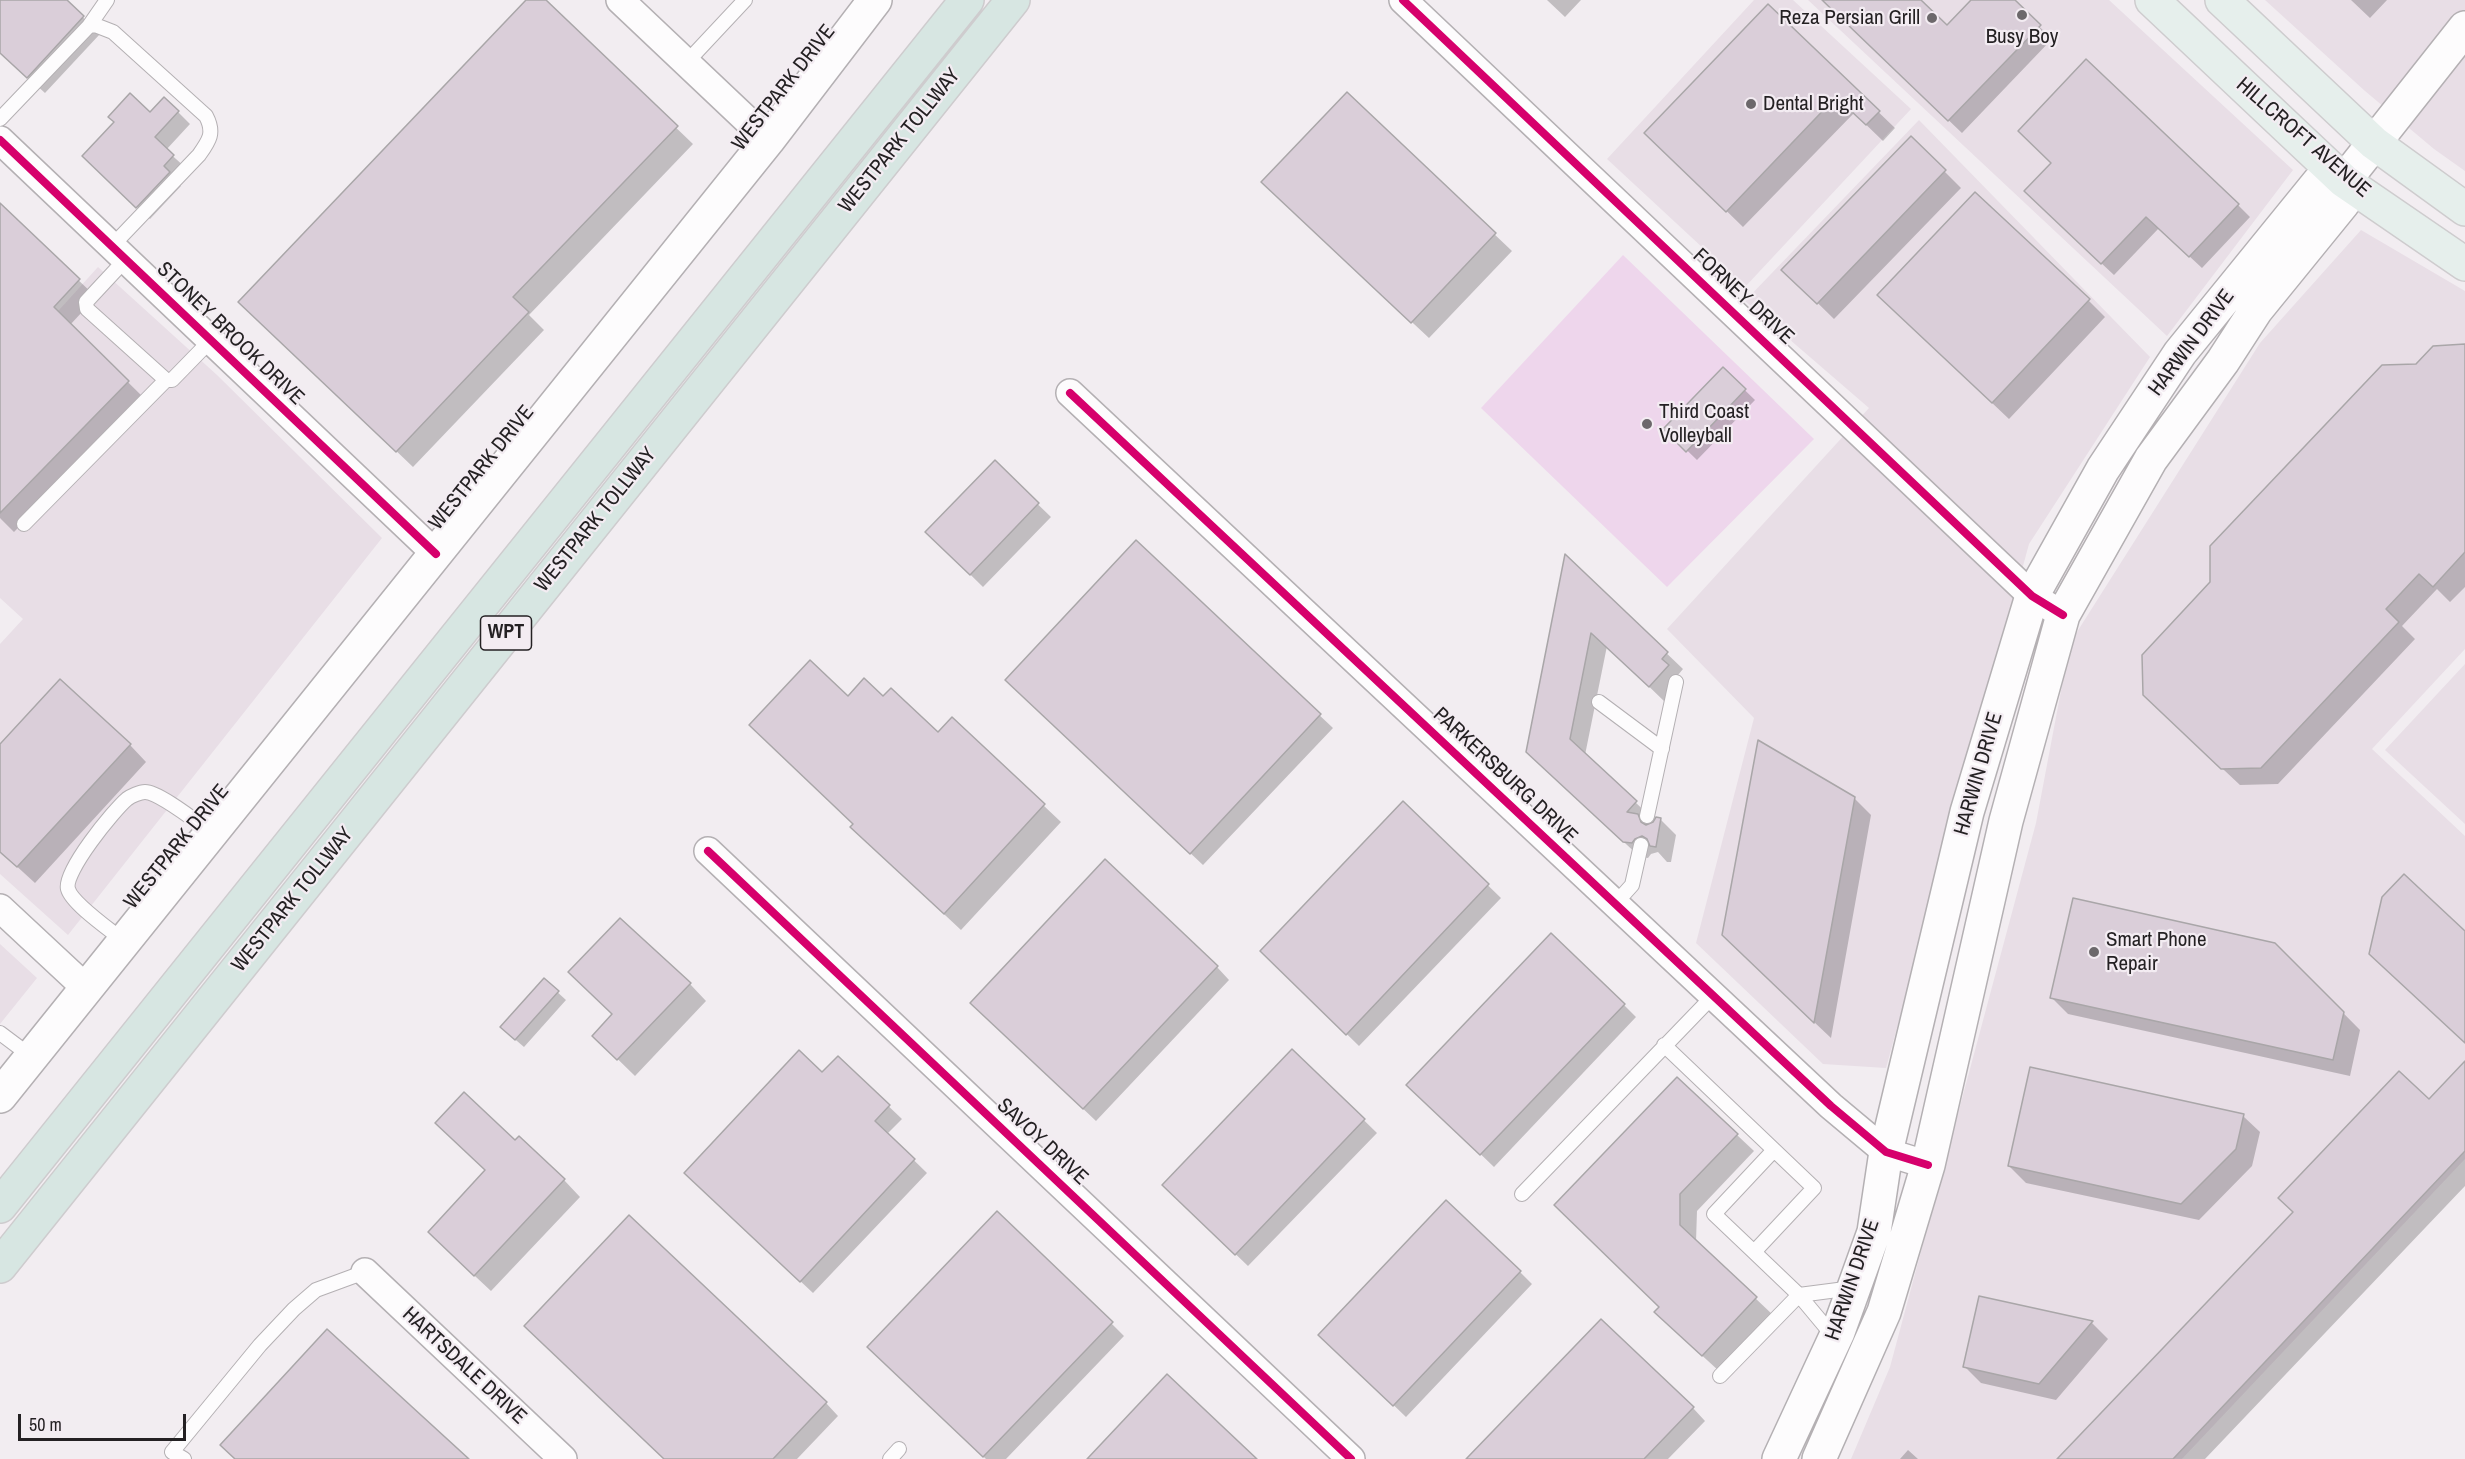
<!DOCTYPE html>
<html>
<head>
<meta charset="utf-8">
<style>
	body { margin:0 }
	#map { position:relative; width:2465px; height:1459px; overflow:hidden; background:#f2edf1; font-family:"Archivo Narrow",sans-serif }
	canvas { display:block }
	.scale { position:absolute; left:18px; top:1414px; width:168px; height:27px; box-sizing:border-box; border:3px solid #242123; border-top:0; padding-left:8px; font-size:18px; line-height:21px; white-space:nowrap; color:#242123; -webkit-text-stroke:4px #f3ecf2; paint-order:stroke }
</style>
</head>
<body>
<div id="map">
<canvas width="2465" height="1459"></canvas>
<div class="scale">50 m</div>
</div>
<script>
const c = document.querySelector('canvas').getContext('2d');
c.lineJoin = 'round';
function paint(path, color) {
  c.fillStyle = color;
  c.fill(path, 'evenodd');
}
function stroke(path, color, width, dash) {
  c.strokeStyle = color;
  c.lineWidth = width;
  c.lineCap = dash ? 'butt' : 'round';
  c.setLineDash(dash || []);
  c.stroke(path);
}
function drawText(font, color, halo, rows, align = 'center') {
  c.font = font + ' "Archivo Narrow",sans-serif';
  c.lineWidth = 4.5;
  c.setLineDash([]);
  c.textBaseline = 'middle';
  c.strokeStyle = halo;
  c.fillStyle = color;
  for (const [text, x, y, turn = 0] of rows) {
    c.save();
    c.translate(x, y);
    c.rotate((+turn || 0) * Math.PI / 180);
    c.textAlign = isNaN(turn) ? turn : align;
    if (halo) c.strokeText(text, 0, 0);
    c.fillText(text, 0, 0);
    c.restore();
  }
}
const built = new Path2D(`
	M1754,0H1793L1911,109L1745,287L1607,159Z
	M1808,0H2109L2293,170L2167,336Z
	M2265,0H2465V171L2434,149L2365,91Z
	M1919,120L2150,357L2029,544L1886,1068L1823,1064L1696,943L1754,718L1667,629L1869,408L1745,301Z
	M2361,230L2465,291V649L2372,749L2465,836V1159L2182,1459H1851L1890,1367L2036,823L2070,643L2260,343Z
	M98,267L217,375L382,538L68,935L0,874V644L23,619L0,598V375Z
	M2465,664V824L2385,750Z
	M0,944L37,978L0,1024Z`);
const green = new Path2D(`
	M1623,255L1814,439L1667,587L1481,408Z`);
const shadow = new Path2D(`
	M0,0H65L100,34L45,93L0,52Z
	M528,0H543L693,144L529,315L544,330L413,467L257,318Z
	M1547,0H1581L1565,17Z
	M1823,0H1919L1947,27L1973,0H2012L2052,39L1962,133Z
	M2351,0H2387L2370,18Z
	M1768,6L1895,128L1883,141L1854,113L1743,227L1663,149Z
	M1347,94L1512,251L1429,338L1280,199Z
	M178,112L190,124L166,150L186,168L175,180L181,186L150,219L96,169L150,114Z
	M1911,138L1961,188L1834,319L1784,270Z
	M2038,204L2238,205L2250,217L2202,268L2159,228L2114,275Z
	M0,205L96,297L70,325L145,399L14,532L0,518Z
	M2088,300L2105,317L2009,419L1896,312Z
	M2465,346V587L2450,602L2437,589L2402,626L2415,639L2278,784L2240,785L2162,712L2417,365Z
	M1723,369L1755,400L1697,460L1665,429Z
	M995,463L1051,517L983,587L927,532Z
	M1136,542L1333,728L1203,865L1019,692Z
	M1566,557L1683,669L1678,675L1684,682L1665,702L1607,646L1585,755L1652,818L1644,827L1660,819L1676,835L1671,862H1667L1658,852L1651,854L1648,858L1640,857L1544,768Z
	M848,698H883L938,734L952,719L1061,822L961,930L869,844L855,824Z
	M130,745L146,762L35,883L0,851V746Z
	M1854,798L1871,815L1831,1038L1740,952Z
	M1403,803L1501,898L1359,1046L1262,951Z
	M2275,944L2360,1030L2350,1076L2068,1014L2052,998Z
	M1217,967L1229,980L1096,1121L984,1015Z
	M544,980L566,1000L524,1047L510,1035Z
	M690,984L706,1001L635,1076L594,1036L614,1015Z
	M1624,1005L1636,1017L1494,1167L1421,1097Z
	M1293,1051L1377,1133L1248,1266L1176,1197Z
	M838,1058L902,1119L887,1134L927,1173L813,1293L698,1185Z
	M2465,1064V1186L2205,1459H2059L2429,1101Z
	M2243,1116L2260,1132L2252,1166L2199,1220L2026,1183L2009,1166Z
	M1737,1135L1754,1151L1697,1211L1696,1242L1773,1315L1719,1371L1673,1329L1661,1307L1573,1222Z
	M515,1142L564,1180L580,1197L491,1291L446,1249Z
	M1520,1272L1532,1284L1406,1417L1333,1347Z
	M1980,1298L2092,1323L2108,1339L2056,1400L1981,1383L1964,1366Z
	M1111,1323L1124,1336L1006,1459H986L882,1359Z
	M826,1403L838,1416L797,1459H666Z
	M1693,1408L1705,1421L1668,1459H1468Z
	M1908,1450L1918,1459H1900Z`);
const building = new Path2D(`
	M0,0H67L84,16L27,78L0,53Z
	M526,0H546L678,126L513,297L529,312L396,452L238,302Z
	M1822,0H1921L1947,25L1971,0H2015L2041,25L1948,121Z
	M1768,4L1880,111L1866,125L1836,97L1726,212L1644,133Z
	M2086,59L2239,204L2189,257L2146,217L2101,264L2024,191L2051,163L2018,131Z
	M1347,92L1496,233L1411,323L1261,182Z
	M130,93L150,112L164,97L179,111L155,137L174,155L164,166L170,172L136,208L82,156L114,122L108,117Z
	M1911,136L1946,170L1817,304L1781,270Z
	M1975,192L2090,299L1992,403L1877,295Z
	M0,203L80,279L54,307L129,381L0,513Z
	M2465,344V552L2433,587L2419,574L2386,609L2399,622L2261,768L2221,769L2143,695L2142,655L2210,582V546L2382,365L2416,364L2433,346Z
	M1723,367L1746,389L1686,452L1663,429Z
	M995,460L1039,503L970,575L925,532Z
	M1136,540L1321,714L1190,854L1005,680Z
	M1565,554L1668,652L1662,659L1669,665L1649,687L1591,633L1570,739L1637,801L1627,812L1638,814L1641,822L1646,825L1653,822L1656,817L1661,818L1656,847L1650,846L1647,839L1642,836L1635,839L1632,843L1623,842L1526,752Z
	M810,660L848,696L864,678L883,696L891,688L938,732L952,717L1045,804L944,914L850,827L853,824L749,725Z
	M60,679L131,744L17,867L0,852V744Z
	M1758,740L1855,797L1814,1023L1722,935Z
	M1403,801L1489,884L1346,1035L1260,951Z
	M1105,859L1218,966L1083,1109L970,1003Z
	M2404,874L2465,931V1043L2369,954L2382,897Z
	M2073,898L2275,943L2344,1012L2333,1060L2050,998Z
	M620,918L691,983L617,1060L592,1036L612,1014L568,972Z
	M1551,933L1625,1004L1480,1155L1406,1085Z
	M544,978L559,991L515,1040L500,1027Z
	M1292,1049L1365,1119L1235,1255L1162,1185Z
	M799,1050L822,1072L838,1056L890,1105L875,1121L915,1159L800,1282L684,1173Z
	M2465,1061V1151L2173,1459H2057L2293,1212L2278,1198L2399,1071L2429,1099Z
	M2030,1067L2244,1114L2236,1149L2181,1204L2008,1166Z
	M1677,1077L1738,1134L1680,1194V1225L1757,1297L1702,1356L1654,1312L1659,1307L1554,1205Z
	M464,1092L515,1140L519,1136L565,1179L474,1276L428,1232L485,1170L435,1123Z
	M1446,1200L1521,1271L1393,1406L1318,1335Z
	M997,1211L1113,1322L983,1457L867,1347Z
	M629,1215L827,1402L773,1459H664L524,1326Z
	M1979,1296L2093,1321L2039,1384L1963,1367Z
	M1601,1319L1694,1407L1644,1459H1466Z
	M327,1329L469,1459H235L220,1445Z
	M1167,1374L1257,1459H1087Z`);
const service = new Path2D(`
	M89,26L107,0
	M686,63L745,0
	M0,119L89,26L95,25L113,32L206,116C215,133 209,141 199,155L112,246
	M126,259L86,302L87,309L166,380H172L211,340
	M24,524L166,380
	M1599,702L1662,749
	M1647,816L1676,682
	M1615,904L1632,885L1641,845
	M125,942C112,931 72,904 68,889C63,872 114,810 127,799C131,796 140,792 145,792C159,792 198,823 211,832
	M0,1033L32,1057
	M1664,1045L1814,1188L1754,1252L1799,1295L1834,1337
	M1522,1194L1713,996
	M1754,1252L1714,1214L1774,1150
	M1720,1376L1799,1295L1853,1288
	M184,1459L172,1452L260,1345L294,1309L316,1290L365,1272
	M890,1459L899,1449`);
const minor = new Path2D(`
	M620,0L768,140
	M1403,0L2032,596L2063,615
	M0,140L436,554
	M1070,393L1831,1106L1886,1152L1928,1165
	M708,851L1351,1459
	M0,908L87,989
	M365,1272L563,1459`);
const secondary = new Path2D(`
	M0,1096L768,140L875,0
	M1779,1459L1838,1332L1874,1232L1886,1152L1967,812L2032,596L2103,469L2180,353L2319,182L2344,181
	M1819,1459L1884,1312L1928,1165L2006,821L2063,615L2151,459L2223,361L2256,310L2343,203L2344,181L2465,28`);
const primary = new Path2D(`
	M2152,0L2344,181L2465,264
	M2222,0L2374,143L2465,209`);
const motorway = new Path2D(`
	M0,1206L967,0
	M0,1266L1013,0`);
const cycleway = new Path2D(`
	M1403,0L2032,596L2063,615
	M0,140L436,554
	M1070,393L1831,1106L1886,1152L1928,1165
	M708,851L1351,1459`);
const markers = [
	[2022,15,6,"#6c686b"],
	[1932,18,6,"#6c686b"],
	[1751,104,6,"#6c686b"],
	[1647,424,6,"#6c686b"],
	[2094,952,6,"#6c686b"]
];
const shields = [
	[506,633,51]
];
const shieldNames = [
	["WPT",506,633]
];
const poiNames = [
	["Reza Persian Grill",1920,18,"right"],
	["Busy Boy",2022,37,"center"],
	["Dental Bright",1763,104],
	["Third Coast",1659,412],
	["Volleyball",1659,436],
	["Smart Phone",2106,940],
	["Repair",2106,964]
];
const streetNames = [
	["WESTPARK DRIVE",784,88,-52],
	["HILLCROFT AVENUE",2303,138,41],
	["WESTPARK TOLLWAY",900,141,-51],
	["FORNEY DRIVE",1743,297,43],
	["STONEY BROOK DRIVE",230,334,44],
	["HARWIN DRIVE",2192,343,-53],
	["WESTPARK DRIVE",482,468,-51],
	["WESTPARK TOLLWAY",596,520,-51],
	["HARWIN DRIVE",1979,774,-74],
	["PARKERSBURG DRIVE",1505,776,43],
	["WESTPARK DRIVE",177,847,-51],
	["WESTPARK TOLLWAY",293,900,-51],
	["SAVOY DRIVE",1042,1142,43],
	["HARWIN DRIVE",1853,1280,-71],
	["HARTSDALE DRIVE",464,1366,43]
];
paint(built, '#e8dee6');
paint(green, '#eed6ec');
paint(shadow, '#0003');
paint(building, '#daced9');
stroke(building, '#a9a6a8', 1.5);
stroke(service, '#b4b0b3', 16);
stroke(minor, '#b4b0b3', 30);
stroke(secondary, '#b4b0b3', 36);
stroke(primary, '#ceccce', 36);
stroke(motorway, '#ceccce', 36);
stroke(service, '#fdfcfd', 14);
stroke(minor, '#fdfcfd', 27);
stroke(secondary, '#fdfcfd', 33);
stroke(primary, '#e6efec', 33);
stroke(motorway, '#d7e6e2', 33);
stroke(cycleway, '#d6006c', 8);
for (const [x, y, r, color] of markers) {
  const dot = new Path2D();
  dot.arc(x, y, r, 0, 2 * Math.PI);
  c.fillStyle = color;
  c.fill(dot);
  stroke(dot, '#f3ecf2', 2);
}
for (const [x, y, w] of shields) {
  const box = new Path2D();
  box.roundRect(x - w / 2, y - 17, w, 34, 4.5);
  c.fillStyle = '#f3ecf2';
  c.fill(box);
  stroke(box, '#242123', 1.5);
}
drawText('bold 20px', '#242123', null, shieldNames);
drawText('21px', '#242123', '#f3ecf2', poiNames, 'left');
drawText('21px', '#242123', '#f3ecf2', streetNames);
</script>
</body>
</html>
